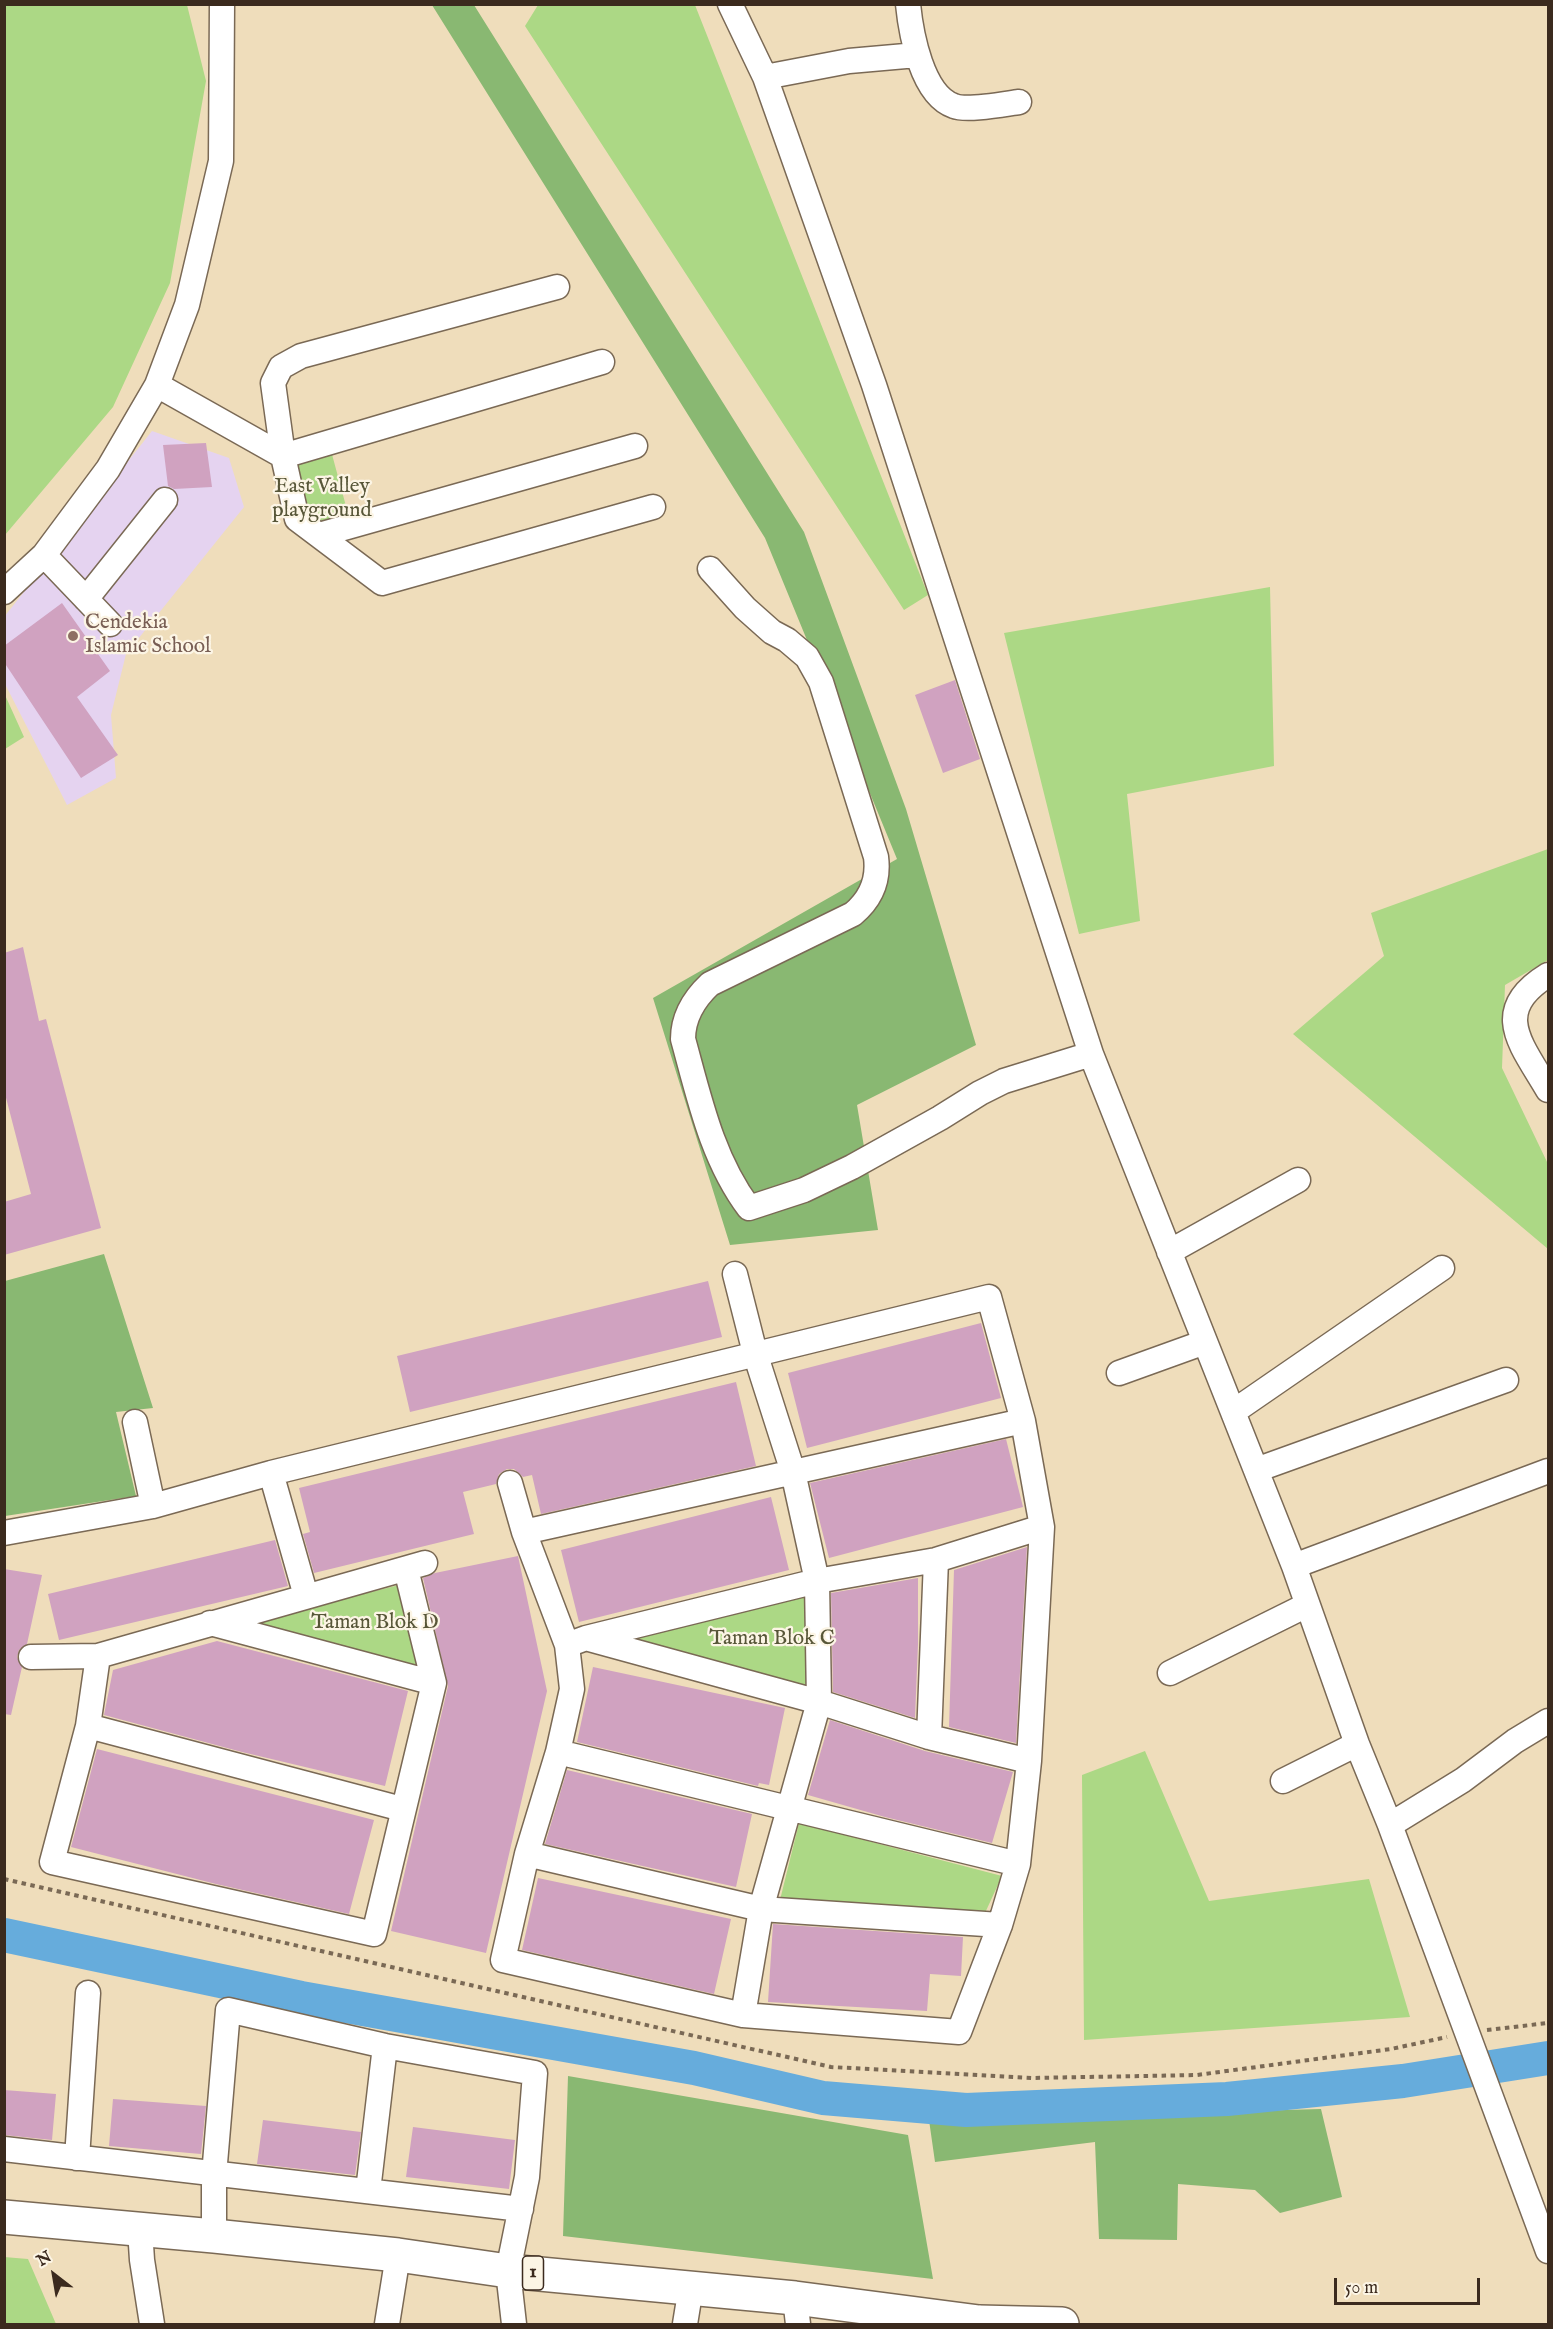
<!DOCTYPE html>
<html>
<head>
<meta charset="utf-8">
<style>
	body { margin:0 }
	#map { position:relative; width:1553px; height:2329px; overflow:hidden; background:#efddbb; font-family:"IM FELL English",serif }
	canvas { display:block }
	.frame { position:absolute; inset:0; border:6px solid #3b2a1e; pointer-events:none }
	.north { position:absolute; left:24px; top:2245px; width:60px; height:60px; -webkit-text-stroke:4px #fcf5e5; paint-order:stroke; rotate:329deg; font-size:16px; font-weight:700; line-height:24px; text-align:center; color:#3b2a1e }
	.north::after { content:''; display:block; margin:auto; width:21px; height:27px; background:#3b2a1e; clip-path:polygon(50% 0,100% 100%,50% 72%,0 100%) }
	.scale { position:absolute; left:1334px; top:2278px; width:146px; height:27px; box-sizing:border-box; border:3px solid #3b2a1e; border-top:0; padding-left:8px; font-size:18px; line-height:21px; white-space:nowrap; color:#3b2a1e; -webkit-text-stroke:4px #fcf5e5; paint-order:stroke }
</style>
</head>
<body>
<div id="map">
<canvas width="1553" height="2329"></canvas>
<div class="frame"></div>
<div class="north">N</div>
<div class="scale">50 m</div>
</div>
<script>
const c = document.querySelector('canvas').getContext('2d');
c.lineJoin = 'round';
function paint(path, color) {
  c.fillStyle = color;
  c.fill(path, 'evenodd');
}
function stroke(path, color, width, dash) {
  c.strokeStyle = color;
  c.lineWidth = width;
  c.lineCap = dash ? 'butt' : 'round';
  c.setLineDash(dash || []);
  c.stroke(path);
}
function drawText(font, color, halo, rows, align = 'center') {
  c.font = font + ' "IM FELL English",serif';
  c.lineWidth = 4.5;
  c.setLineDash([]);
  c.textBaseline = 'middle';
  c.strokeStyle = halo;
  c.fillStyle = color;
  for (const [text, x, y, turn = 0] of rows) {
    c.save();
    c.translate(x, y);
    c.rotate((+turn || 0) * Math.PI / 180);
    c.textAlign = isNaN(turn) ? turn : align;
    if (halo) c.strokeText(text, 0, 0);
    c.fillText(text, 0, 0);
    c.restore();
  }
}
const built = new Path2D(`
	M152,431L229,458L244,507L126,654L111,715L116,778L67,805L5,684L4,617Z`);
const green = new Path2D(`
	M5,4L187,5L206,81L170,283L113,407L5,535Z
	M538,5H695L928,595L904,610L525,26Z
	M330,447L350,521L321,528L303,515L289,459Z
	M1270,587L1274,766L1127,794L1140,921L1079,934L1004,633Z
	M5,695L24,737L5,749H4Z
	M1548,849V960L1505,985L1502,1068L1548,1164V1249L1293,1034L1384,956L1371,913Z
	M399,1585L421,1671L252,1622Z
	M806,1597V1686L625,1639Z
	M1145,1751L1209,1901L1369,1879L1410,2017L1084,2040L1082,1775Z
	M799,1823L1002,1876L985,1913L780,1900Z
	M4,2257L28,2259L56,2324H5Z`);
const forest = new Path2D(`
	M432,5H474L804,532L906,809L976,1045L857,1105L878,1230L730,1245L653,998L897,859L765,538Z
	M104,1254L153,1408L116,1412L136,1496L5,1516V1281Z
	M568,2076L908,2135L933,2279L563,2236Z
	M1321,2109L1342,2197L1280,2213L1255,2190L1178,2184L1177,2240L1099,2239L1095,2142L935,2162L929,2120Z`);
const river = new Path2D(`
	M4,1935L301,1998L694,2068L823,2098L966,2110L1227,2099L1403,2081L1548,2058`);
const building = new Path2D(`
	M206,443L212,487L174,489L168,486L163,445Z
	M62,603L110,671L77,697L118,755L81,778L4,662V646Z
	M955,680L980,759L943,773L915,695Z
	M23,947L39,1021L46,1019L101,1228L4,1255V1202L31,1194L4,1090V953Z
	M708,1281L722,1337L410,1412L397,1356Z
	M981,1323L1001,1398L807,1448L788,1373Z
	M736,1382L756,1466L541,1514L532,1475L523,1477L514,1469H507L499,1474L496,1484L463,1492L474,1534L314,1573L303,1534L310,1532L299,1488Z
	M1006,1439L1023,1507L829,1558L810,1483Z
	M771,1497L789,1570L579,1622L561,1550Z
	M275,1540L288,1586L59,1640L48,1594Z
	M1027,1547L1016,1743L949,1727L954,1570Z
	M518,1556L547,1691L486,1953L391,1931L448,1686L423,1578L435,1573Z
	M4,1569L42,1575L27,1644L19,1650L17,1657L22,1667L11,1715L4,1714Z
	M918,1578V1644L915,1718L833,1692L831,1593Z
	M217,1641L408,1691L385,1786L242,1752L104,1715L113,1670Z
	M593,1667L785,1708L769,1785L759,1783L758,1786L577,1742Z
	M830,1720L925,1751L1013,1772L992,1843L885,1817L808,1795Z
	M97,1749L374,1820L349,1914L216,1884L71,1847Z
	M567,1770L752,1814L736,1887L545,1844Z
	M538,1878L731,1919L714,1994L522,1950Z
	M773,1924L963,1937L961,1976L930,1974L927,2011L768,2002Z
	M4,2090L56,2094L52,2140L4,2135Z
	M113,2099L206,2106L201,2154L109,2146Z
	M263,2120L361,2132L355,2175L257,2164Z
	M413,2127L515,2140L509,2189L406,2177Z`);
const path = new Path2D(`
	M4,1879L831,2067L1032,2078L1197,2075L1391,2049L1447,2037
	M1487,2030L1548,2023`);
const minor = new Path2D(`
	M730,4L765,77L874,385L1091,1054L1294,1566L1357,1744L1390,1825L1548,2251
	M908,4C911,34 922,95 954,106C967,111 1004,104 1019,102
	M765,77L849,61L917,55
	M557,287L301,356L281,367L273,383L283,456L602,362
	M157,385L283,456L297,519L382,583L653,507
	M319,535L635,446
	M44,555L110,624
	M710,569L745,608L772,632L787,640L807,657L821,682L876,857C879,880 871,899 853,914L710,984C694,999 683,1016 683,1039C699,1097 712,1159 749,1208L804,1190L852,1167L940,1118L980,1093L1004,1081L1091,1054
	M4,592L44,555L108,469L157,385L187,305L221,161L222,4
	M86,599L165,500
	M1548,975C1489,1011 1522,1045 1548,1090
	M1169,1252L1298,1180
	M735,1274L755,1353L793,1472L817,1581L819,1702L761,1909L743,2015
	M1119,1373L1205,1342
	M1233,1412L1442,1268
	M135,1422L153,1506
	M1256,1470L1506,1380
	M271,1473L306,1596
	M524,1532L1023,1421
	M4,1533L153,1506L271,1473L989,1297L1023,1421L1042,1527L1029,1761L1018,1864L1000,1925L959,2032L743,2015L503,1960L527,1854L558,1752L572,1689L567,1645L524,1532L510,1483
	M1294,1566L1548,1471
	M210,1623L434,1683
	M589,1639L819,1702L929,1737L1029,1761
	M567,1645L586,1638L817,1581L936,1560L1042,1527
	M98,1656L88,1726L52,1862L374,1934L434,1683L406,1569
	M31,1657L98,1656L425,1563
	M1170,1673L1307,1605
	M88,1726L402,1809
	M929,1737L936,1560
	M558,1752L1018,1864
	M1283,1781L1357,1744
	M1390,1825L1463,1780L1515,1741L1548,1721
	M527,1854L761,1909L1000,1925
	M4,2149L521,2209
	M77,2158L88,1993
	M368,2191L385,2046
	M140,2229L142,2260L152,2324
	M214,2236V2175L228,2010L385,2046L535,2073L527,2177L508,2271L514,2324
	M795,2298L798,2324
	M387,2324L398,2255
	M685,2324L691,2287`);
const highway = new Path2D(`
	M4,2217L214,2236L398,2255L508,2271L795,2298L979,2322L1062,2324`);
const markers = [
	[73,636,6,"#8d6e63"]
];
const shields = [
	[533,2273,21]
];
const shieldNames = [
	["1",533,2273]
];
const parkNames = [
	["East Valley",322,488],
	["playground",322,512],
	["Taman Blok D",375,1624],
	["Taman Blok C",772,1640]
];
const educationNames = [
	["Cendekia",85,624],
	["Islamic School",85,648]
];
paint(built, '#e5d3f0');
paint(green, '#acd885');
paint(forest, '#89b872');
stroke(river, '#66acdc', 34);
paint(building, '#d0a2c0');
stroke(minor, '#7a6955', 27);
stroke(highway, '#7a6955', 36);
stroke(path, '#7a6955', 4, [4.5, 4.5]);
stroke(minor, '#fff', 24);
stroke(highway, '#fff', 33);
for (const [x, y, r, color] of markers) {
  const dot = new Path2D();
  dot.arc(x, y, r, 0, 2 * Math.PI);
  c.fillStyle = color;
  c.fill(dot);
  stroke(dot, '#fcf5e5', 2);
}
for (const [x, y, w] of shields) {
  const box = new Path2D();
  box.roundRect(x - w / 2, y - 17, w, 34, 4.5);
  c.fillStyle = '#fcf5e5';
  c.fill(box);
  stroke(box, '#3b2a1e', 1.5);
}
drawText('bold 20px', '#3b2a1e', null, shieldNames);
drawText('21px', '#575638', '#fcf5e5', parkNames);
drawText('21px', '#785e54', '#fcf5e5', educationNames, 'left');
</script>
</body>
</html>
